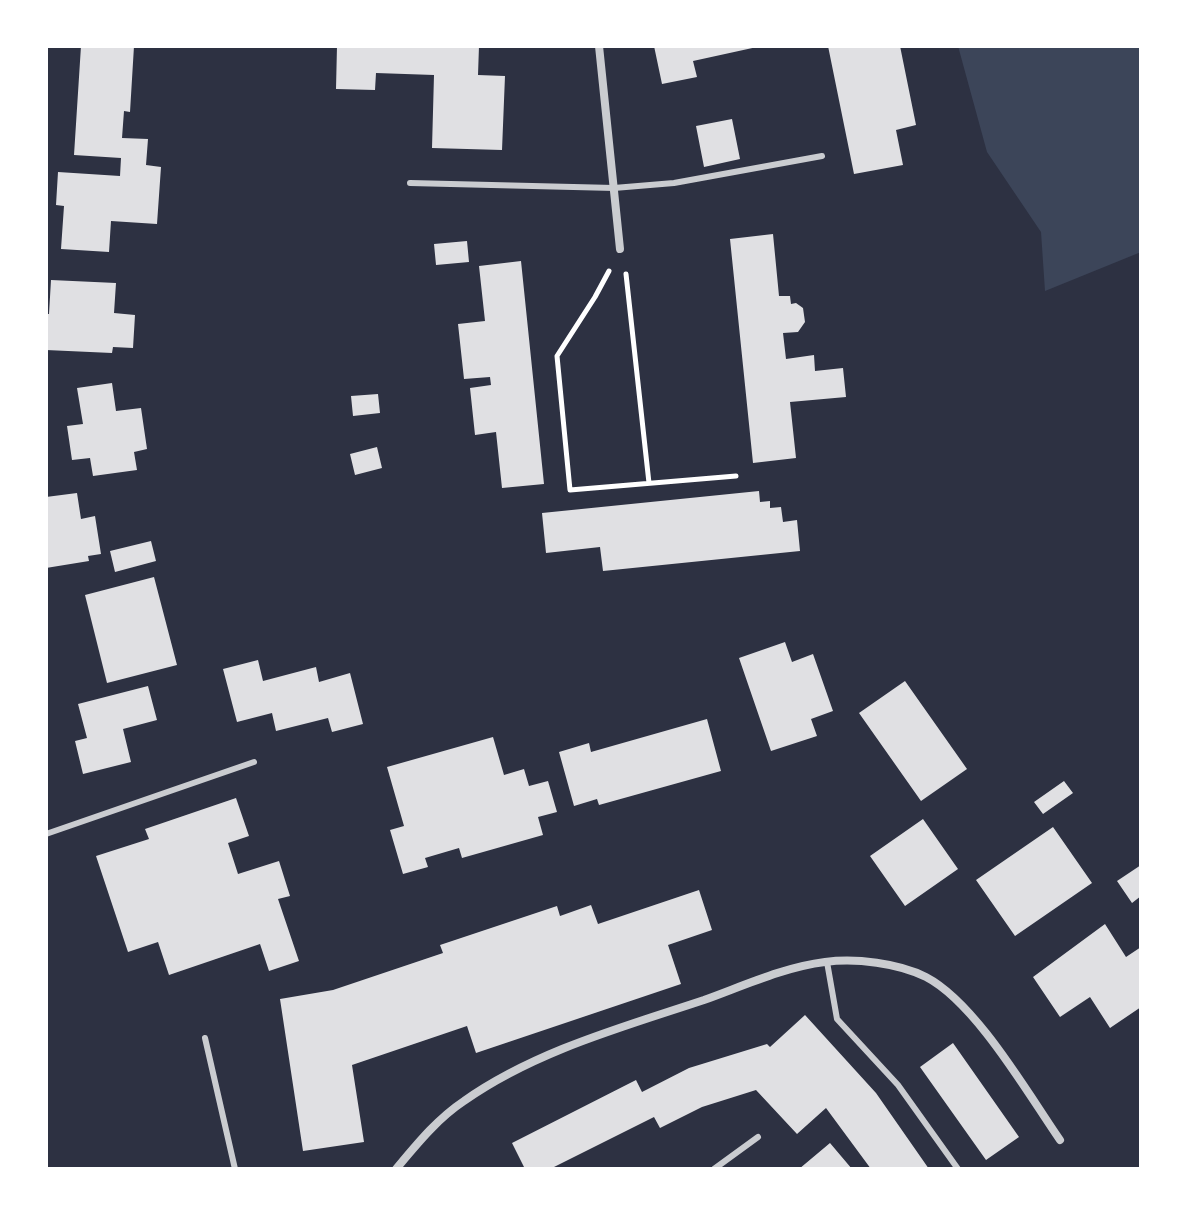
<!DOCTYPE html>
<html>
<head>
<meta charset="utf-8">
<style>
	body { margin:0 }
	#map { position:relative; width:1187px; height:1215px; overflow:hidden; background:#2d3142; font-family:Inter,sans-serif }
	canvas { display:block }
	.frame { position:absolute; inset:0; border:48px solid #fff; pointer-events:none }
</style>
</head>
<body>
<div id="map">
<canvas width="1187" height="1215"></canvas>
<div class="frame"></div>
</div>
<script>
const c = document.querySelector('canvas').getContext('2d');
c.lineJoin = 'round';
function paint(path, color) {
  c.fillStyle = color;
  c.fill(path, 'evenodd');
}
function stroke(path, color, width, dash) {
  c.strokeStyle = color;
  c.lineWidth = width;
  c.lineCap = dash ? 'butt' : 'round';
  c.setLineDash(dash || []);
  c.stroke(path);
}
const green = new Path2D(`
	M958,46H1141V252L1045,291L1041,232L987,152Z`);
const building = new Path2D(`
	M81,46H134L130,112L124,111L122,138L148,139L146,165L161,167L157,224L111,221L109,252L61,249L64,206L56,205L58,172L120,176L121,158L74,155Z
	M337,46H479L478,75L505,76L502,150L432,148L434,75L376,73L375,90L336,89Z
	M654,46H757V47L693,61L697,77L662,84Z
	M828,46H900L916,125L896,130L903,165L854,174Z
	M732,119L740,159L704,167L696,126Z
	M773,234L779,296H790L791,304L796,303L803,308L805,322L798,332L783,333L786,359L814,355L815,371L843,368L846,397L790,402L796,458L753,463L730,239Z
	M467,241L469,262L436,265L434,244Z
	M521,261L544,484L502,488L496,432L475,435L470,388L491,385L490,377L464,379L458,324L485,321L479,266Z
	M51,280L116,283L114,313L135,315L133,348L113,347L112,353L46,350V314H49Z
	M112,383L116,411L141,408L147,449L134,452L137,470L93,476L90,458L72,460L67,426L83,424L77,388Z
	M378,394L380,413L353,416L351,396Z
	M377,447L382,468L355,475L350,454Z
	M759,491L760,502L770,501V508L781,507L783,522L797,520L800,551L603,571L600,547L546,553L542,513Z
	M77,493L81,519L95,516L101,554L88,556L89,561L46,568V533L48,532L46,497Z
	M151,541L156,561L115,572L110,551Z
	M154,577L177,665L107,683L85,595Z
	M785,642L792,662L813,654L833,711L811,719L817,736L771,751L739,658Z
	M258,660L263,681L316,667L319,682L350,673L363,724L332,732L328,718L276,731L272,713L237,722L223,669Z
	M905,681L967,769L921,801L859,713Z
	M148,686L157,720L123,729L131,762L83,774L75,741L87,738L78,704Z
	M707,719L721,771L599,805L597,799L574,806L559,752L589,743L591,752Z
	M493,737L504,775L524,769L529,786L548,781L557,812L538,817L543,835L462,858L459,848L425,858L428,867L403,874L390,830L404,826L387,767Z
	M1064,781L1073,793L1043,814L1034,802Z
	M236,798L249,836L228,843L238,874L279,861L290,896L278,899L299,961L269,971L260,944L169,975L158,942L128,952L96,856L149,839L145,829Z
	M923,819L958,869L905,906L870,856Z
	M1053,827L1092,883L1015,936L976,880Z
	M1141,865V896L1132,903L1117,881Z
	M699,890L712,930L668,945L681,984L476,1053L467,1026L352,1065L364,1142L303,1151L280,999L333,990L443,953L440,945L557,906L560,916L591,905L598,924Z
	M1105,924L1126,957L1141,947V1007L1110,1028L1090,997L1060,1017L1033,977Z
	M805,1015L876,1093L929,1169H871L826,1108L797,1134L756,1090L702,1107L660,1128L654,1117L550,1169H525L512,1143L636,1080L642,1092L689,1068L767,1044L770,1047Z
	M953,1043L1019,1137L986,1160L920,1067Z
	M830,1143L852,1169H799Z`);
const path = new Path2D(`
	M609,271L595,297L557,356L570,490L736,476
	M626,274L649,483`);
const service = new Path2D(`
	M410,183L614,188L674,183L822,156
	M46,834L254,762
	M827,962L837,1019L898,1085L958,1169
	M205,1038L235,1169
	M714,1169L758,1137`);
const minor = new Path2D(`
	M599,46L620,249
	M396,1169C417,1144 437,1119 464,1101C535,1051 623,1027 704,1000C743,986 784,967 825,962C856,958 898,963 926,977C976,1003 1028,1094 1060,1140`);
paint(green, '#3c4559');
paint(building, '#e0e0e3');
stroke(path, '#fff', 5);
stroke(service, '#caccd0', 6);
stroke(minor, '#caccd0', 8);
</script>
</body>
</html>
